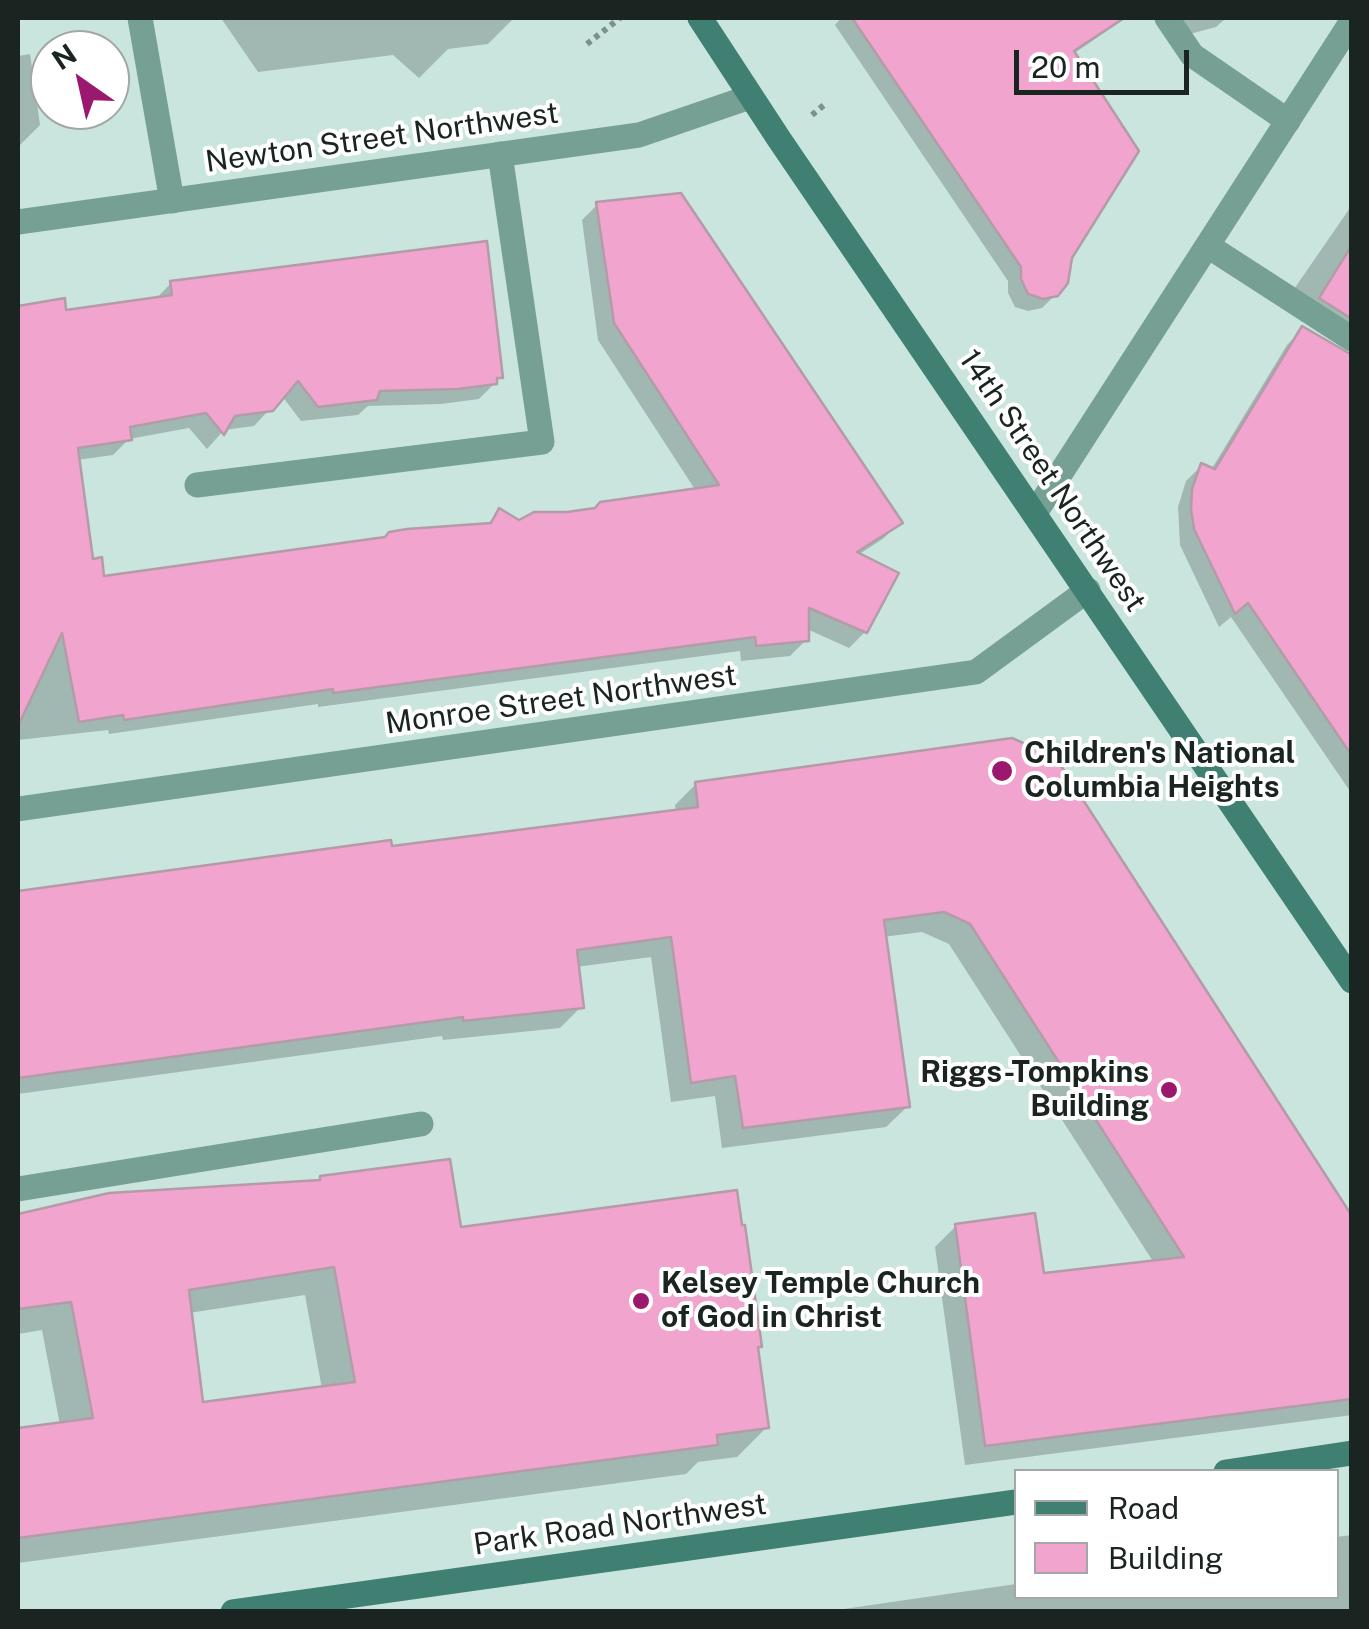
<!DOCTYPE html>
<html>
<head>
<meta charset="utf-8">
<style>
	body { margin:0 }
	#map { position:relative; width:1369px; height:1629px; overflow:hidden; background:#cae5de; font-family:"Public Sans",sans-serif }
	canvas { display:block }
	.frame { position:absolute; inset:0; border:20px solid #1a2421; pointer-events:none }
	.legend { position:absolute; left:1014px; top:1469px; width:325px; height:130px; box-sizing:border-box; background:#fff; border:2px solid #a3a7a6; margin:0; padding:12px 18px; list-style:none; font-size:30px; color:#1a2421 }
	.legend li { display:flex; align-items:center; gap:20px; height:50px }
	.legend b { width:50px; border:2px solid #a3a7a6 }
	.north { position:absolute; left:30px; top:30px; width:100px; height:100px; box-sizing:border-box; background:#fff; border:2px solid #a3a7a6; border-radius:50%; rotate:326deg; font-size:28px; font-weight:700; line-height:40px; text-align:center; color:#1a2421 }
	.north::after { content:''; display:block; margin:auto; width:35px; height:45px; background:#9a196e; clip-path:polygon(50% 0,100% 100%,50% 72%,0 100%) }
	.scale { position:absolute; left:1014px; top:50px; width:175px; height:45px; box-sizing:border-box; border:5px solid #1a2421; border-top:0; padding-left:12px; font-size:30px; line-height:35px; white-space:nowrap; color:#1a2421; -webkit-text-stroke:8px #fff; paint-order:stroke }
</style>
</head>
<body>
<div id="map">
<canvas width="1369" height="1629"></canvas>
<div class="frame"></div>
<ul class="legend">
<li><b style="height:12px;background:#3f8072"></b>Road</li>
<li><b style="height:28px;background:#f1a4cd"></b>Building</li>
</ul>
<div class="north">N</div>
<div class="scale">20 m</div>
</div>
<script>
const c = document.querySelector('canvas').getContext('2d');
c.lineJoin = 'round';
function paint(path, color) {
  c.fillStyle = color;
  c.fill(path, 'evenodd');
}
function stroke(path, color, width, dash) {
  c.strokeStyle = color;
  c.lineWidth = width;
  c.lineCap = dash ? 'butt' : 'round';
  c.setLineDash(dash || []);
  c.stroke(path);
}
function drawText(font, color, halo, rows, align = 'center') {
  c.font = font + ' "Public Sans",sans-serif';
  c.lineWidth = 8;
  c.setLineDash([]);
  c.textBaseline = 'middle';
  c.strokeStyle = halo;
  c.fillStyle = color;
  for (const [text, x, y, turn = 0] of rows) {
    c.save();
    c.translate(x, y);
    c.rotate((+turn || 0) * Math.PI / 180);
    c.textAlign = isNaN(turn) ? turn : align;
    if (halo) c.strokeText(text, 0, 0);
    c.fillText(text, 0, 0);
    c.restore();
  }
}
const shadow = new Path2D(`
	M221,18H511L512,20L488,44L448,49L419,78L393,55L258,72Z
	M841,18H1126L1073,54L1070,257L1056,294L1042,308L1028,311L1015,307L1008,293V281L835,25Z
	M1159,18H1226L1216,27L1186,35Z
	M30,54L40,125L18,147V56Z
	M598,204L900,522L884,538L858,555L865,632L849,648L807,629L806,640L790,656L741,661L740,651L318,707V704L109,734L108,730L18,740V308L63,301L64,313L155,300L171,283L501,377L479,399L441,404L368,406L358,415L301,421L282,396L254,426L224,430L207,449L189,428L129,439L113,455L77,460L91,561L102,578L485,526L500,511L519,523L696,491L598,340L582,220Z
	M1352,205V794L1231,617L1219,627L1180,545L1178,507L1186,481L1201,466L1211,470L1287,345L1303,329L1351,356V347L1292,292Z
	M1011,741L1352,1220V1415L965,1465L935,1247L956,1226L1041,1276L1154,1263L949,944L922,932L883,937L907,1107L886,1127L722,1148L715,1096L671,1102L651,957L576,967L581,1007L560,1028L443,1040L442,1036L18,1094V893L389,843L390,849L676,812L675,805L696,784Z
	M321,1178L759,1346L756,1349L767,1427L737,1457L698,1462L686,1474L18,1563V1431L60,1425L42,1330L18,1334V1216L109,1196L316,1183ZM305,1295L322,1389L201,1405L189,1313Z
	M1352,1535V1612H823L1016,1584V1596H1336V1537Z`);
const building = new Path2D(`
	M852,18H1124L1074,51L1139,151L1072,258L1068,283L1058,296L1043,299L1028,294L1021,279V267Z
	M681,193L903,523L857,552L899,573L867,633L809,608V641L756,646L755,637L333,693V689L124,720L123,715L79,722L62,633L18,726V306L65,298L66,310L172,295L170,281L487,241L503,378H497V384L458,389L380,391L377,400L318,407L298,381L273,411L235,416L224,435L206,413L130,427L132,440L78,448L93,559L102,557L104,576L385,537L389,532L407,529L491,523L499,508L519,520L534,512H567L595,508L600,502L719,485L614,323L596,202Z
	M1352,245V319L1319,298Z
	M1302,326L1352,355V756L1248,603L1235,614L1194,529L1191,509L1192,489L1201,463L1215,469Z
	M1012,738L1056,758L1352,1216V1399L985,1446L955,1224L1035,1213L1044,1273L1184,1257L970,924L944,912L884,920L910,1107L743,1128L735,1076L691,1083L671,937L577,950L584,1008L463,1021V1017L18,1078V891L391,840L392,846L698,807L695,782Z
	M450,1159L461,1227L737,1190L742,1225H745L762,1347H758L769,1428L717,1435L718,1445L18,1538V1428L93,1418L71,1302L18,1309V1214L109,1193L320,1180V1176ZM334,1267L355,1382L203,1402L189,1290Z`);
const path = new Path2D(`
	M587,44L620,18
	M812,115L824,105`);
const lane = new Path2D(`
	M140,18L172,201
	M1167,18L1192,55L1288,121
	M1208,246L1352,339
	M197,485L542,442L500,154
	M18,1189L421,1124`);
const street = new Path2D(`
	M18,222L639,135L750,97
	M1035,513L1352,21
	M18,809L976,672L1088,590`);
const secondary = new Path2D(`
	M700,18L779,139L1352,981
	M1226,1472L1352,1453
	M233,1612L1016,1502`);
const markers = [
	[1002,771,12,"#9a196e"],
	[1169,1090,10,"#9a196e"],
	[641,1301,10,"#9a196e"]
];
const streetNames = [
	["Newton Street Northwest",382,138,-8],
	["14th Street Northwest",1052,481,56],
	["Monroe Street Northwest",561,700,-8],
	["Park Road Northwest",620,1525,-8]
];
const poiNames = [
	["Children's National",1024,754],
	["Columbia Heights",1024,788],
	["Riggs-Tompkins",1149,1073,"right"],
	["Building",1149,1107,"right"],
	["Kelsey Temple Church",661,1284],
	["of God in Christ",661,1318]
];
paint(shadow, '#0003');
paint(building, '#f1a4cd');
stroke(building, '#b39ca7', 2.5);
stroke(path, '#7d918c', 6, [5, 5]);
stroke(lane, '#77a095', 25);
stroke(street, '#77a095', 25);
stroke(secondary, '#3f8072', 25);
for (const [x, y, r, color] of markers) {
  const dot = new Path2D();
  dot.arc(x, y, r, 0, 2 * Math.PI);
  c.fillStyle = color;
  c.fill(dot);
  stroke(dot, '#fff', 4);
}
drawText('30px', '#1a2421', '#fff', streetNames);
drawText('bold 30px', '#1a2421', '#fff', poiNames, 'left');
</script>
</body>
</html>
